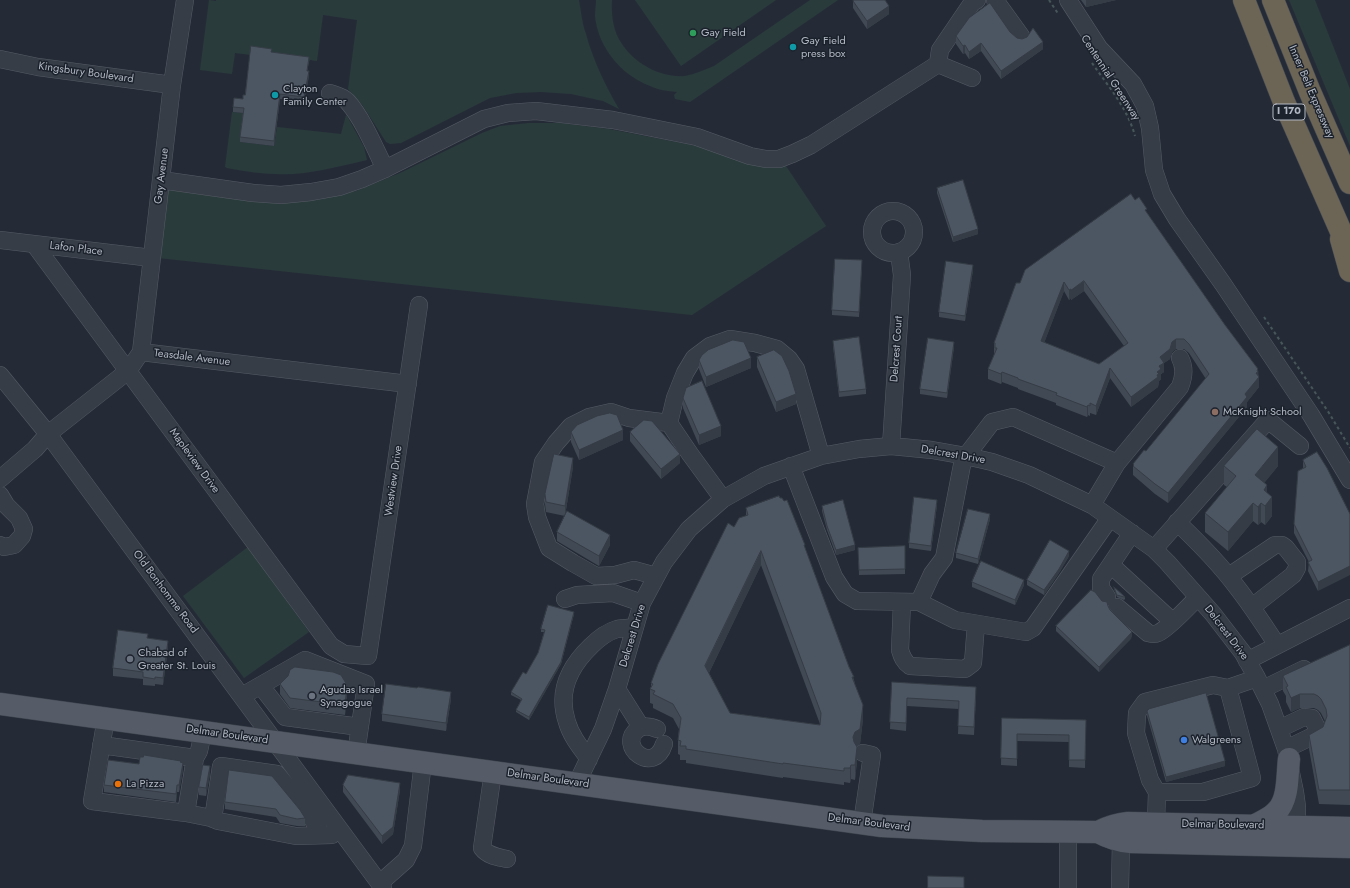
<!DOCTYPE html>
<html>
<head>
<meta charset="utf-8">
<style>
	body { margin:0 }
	canvas { display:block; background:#242b36 }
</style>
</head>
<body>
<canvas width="1350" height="888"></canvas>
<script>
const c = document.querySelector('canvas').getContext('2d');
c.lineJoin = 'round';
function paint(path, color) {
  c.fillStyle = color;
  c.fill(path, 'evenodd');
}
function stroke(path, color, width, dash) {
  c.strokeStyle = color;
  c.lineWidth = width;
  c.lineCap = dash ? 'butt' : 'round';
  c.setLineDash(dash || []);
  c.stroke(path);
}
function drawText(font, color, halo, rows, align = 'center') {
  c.font = font + ' Jost,sans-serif';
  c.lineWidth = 3;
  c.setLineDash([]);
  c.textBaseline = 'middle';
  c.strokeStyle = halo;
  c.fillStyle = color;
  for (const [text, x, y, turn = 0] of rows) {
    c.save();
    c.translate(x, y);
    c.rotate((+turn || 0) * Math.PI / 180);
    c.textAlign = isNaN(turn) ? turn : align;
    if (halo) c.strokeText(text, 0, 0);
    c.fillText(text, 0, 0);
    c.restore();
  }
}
const green = new Path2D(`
	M209,0L216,1V0H579C581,11 582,23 586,34C593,60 605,85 619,109L603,101L571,94L541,92L516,93L490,98L401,143L390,144L386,142L363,106L348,89L357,20L323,15L317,61L310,60L309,62L235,53L232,74L200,70Z
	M596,0H612C611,14 613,32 622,44C635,64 661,78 685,76C695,74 704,70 714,66L810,0H838L690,102L675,99L674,95L677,92C668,91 658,90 650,86C621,75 598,47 595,16C595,11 596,5 596,0Z
	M635,0H776L681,66Z
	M1289,0H1315L1350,89V146Z
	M232,112L244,113L240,142L274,146L277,127L341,134L346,115L347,116L364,147L367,160C346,165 325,170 304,173C278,176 252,173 227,168L225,167Z
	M529,123H560L609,129L784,163L826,226L692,315L158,258L166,191L181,189L304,197L356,191L400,173L482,133L500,126Z
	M248,547L309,632L244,678L183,596Z`);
const path = new Path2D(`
	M1049,0L1059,15
	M1092,63C1108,86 1128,109 1135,136
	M1264,317L1329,413L1350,448`);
const minor = new Path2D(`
	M995,0L1021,36
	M1068,0L1099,48L1133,84L1145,106L1150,128L1154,170L1162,194L1177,219L1223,284L1311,415L1350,480
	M0,59L38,67L172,85
	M938,64L972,78
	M330,93C336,95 342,96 347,101C362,117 375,148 385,169
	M161,180L253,193L281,195L311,192L339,187L362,179L385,169L484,119L508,113L536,111L613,120L697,137L750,156L766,159H779L792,154L811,145L938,64L940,50L972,3L977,0
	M872 232a21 21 0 1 1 42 0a21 21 0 1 1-42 0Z
	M0,240L152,258
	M34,244L331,646L344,654L368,656L419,305
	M141,352L172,85L185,0
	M0,375L48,434L383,888
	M669,423L675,398L685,373L694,358L710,346L730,339L755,343L777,349L789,359L796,369L821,456
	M891,446L902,275L899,252
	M1117,463L1180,387C1184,377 1185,367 1180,358
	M791,466L834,577L845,594L857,601L919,602L955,620L1026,632L1033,628L1110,518
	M0,479L35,449L48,434L128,371L141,352L408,384
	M0,495L6,505L19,518L24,529L22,536L14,545L4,547L0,545
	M1177,522C1198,542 1219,563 1236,586C1251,605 1264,625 1277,645
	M1154,549L1268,420L1300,446
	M1111,565L1172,621
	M656,576L634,570L615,575L596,576L573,563L549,548L537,517L535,504L543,462L556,443L571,426L589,417L611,412L629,418L669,423L690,454L723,499
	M1229,576L1275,545H1282L1286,548L1297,562V568L1293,575L1252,607
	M1107,597L1101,588V579L1132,533
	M565,599L577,595L613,593L642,603
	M902,602L900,650C902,657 904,662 910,666L965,669L973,663L976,624
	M919,602L932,574L944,558L962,465L966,456L992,422L1013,417L1117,463L1092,505
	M1117,607L1148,633C1152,634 1154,635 1158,633C1168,629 1189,606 1198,597
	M1247,661L1350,608
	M261,686L285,717L360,727
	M617,689L641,727
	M1263,689L1304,669
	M242,696L305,660L366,684L356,754
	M106,718L92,801L186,813L195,758L199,751L203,732
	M657,729C650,726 644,725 638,729C616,746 654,776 664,744
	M1279,729L1304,717L1312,718L1317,728L1315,735L1286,749
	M101,745L195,758
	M589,759C580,747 571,736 567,722C557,692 569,667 591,646C598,639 607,632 617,629C622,628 629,628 635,627
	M493,772L482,848C488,856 498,857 507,859
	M577,783L603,729L617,689L642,603L664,562L689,529L723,499L764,476L821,456L859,449L891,446L932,450L966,456L992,462L1029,475L1092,505L1154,549L1167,562L1213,614L1243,653L1257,678L1270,704L1286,749L1295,792L1297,807V838
	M1157,792L1150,780L1136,733L1137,713L1145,702L1213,685L1228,688
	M186,813L211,818L218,821L296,836L332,835
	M213,819L221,766L277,774L308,812L322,835
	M862,823L872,755L863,753
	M1156,823L1157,792H1203L1252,778L1228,688L1257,678
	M380,883L406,860L413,846L423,762
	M1068,888V832
	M1120,888L1121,841`);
const major = new Path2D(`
	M0,704L882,826L982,831L1098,832C1109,838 1118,841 1130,842L1350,847
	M1255,825C1263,821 1271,818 1277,811C1289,799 1287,775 1289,759
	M1098,832C1108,827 1117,824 1128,823L1350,828`);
const highway = new Path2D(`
	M1244,0L1284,102L1350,252
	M1273,0L1310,92L1350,183
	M1341,239L1350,271`);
const wall = new Path2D(`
	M1081,0H1116L1086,7Z
	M853,1L889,14L867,29L853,8Z
	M1010,32L1017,38L1043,49L1001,79L981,51L969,59L965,53L963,54L956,44V36Z
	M272,52L309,62L307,71L309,76L304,102L280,99L274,146L240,142V137L243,113L233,112V107L243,99Z
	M937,188L978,234L953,242L937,193Z
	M1135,200L1147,213L1225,325L1258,369L1259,387L1247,402V407L1168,503L1155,494L1133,475V464L1146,451L1206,379L1189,353L1184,349H1176L1172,352L1170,359L1164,363V372L1161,374V379L1159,381L1158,387L1131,407L1110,378L1096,415L1090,413V416L1088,415L1087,417L1056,405V403L1018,389V388L1002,382L1001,384L988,379V369L995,353H994V343L1020,283ZM1064,291L1069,300L1071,298V300L1084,291L1124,346L1099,364L1044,343Z
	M862,265L859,317L832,315V310Z
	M973,270L965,321L939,317V312Z
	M833,341L866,389V394L839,397L833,346Z
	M954,347L947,398L920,394V389Z
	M757,357L796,404L776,412L757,367Z
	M699,360L751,368L706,387L699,369Z
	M683,398L721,436L699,445L683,408Z
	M571,432L623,440L579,460L571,442Z
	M630,432L680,463L661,479L630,441Z
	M1303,460L1327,468L1318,591L1308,571L1309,562L1294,533V524L1303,468Z
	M1224,466H1278L1264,483L1267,494L1272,516L1265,525L1261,522L1258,525L1253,521L1228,551L1205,532V513L1227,487L1224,485Z
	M573,467L565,516L546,512L545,504V494Z
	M780,498L805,548L854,680L863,719L860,744L857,746V761L855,780L851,779L850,783L844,782V785L783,777V778L686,763V760H680V755L678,754V740L679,729L673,718L653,708V704L650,703V689L651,687V683L734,527L746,516V508ZM761,565L820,724V725L730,713L709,673Z
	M937,505L931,551L909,548V543Z
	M822,506L855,550L836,555L827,530L822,511Z
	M990,519L978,564L956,558V553Z
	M557,532L610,545L599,566L557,541Z
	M905,546V574L859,575L858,548Z
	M1069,556L1059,573L1044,595L1027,585V580Z
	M972,582L1024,585L1015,605L972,587Z
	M1114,587L1125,597V599L1124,600L1117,597L1114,589Z
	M1102,601L1108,606L1132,636L1099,672L1056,631V626Z
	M574,614L561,664L529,720L516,712V710L521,700L511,695V692L526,674L538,653L544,632H541V629Z
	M148,638L168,649L163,685L155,684V686L143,685V679L113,676V668Z
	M1350,645V805L1319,804L1309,749V735L1323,727L1325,721L1321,713L1318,710L1314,708H1300L1291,712L1286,702V696L1283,691V676Z
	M892,682L976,695L974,735L958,734L959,709L907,706L906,731L890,729Z
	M280,684L347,694L345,715L290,708L280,694Z
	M451,699L446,731L382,721V714Z
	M1147,711L1225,766L1166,782L1147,716Z
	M1002,718L1086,720L1085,768L1069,767V742L1017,741V766L1001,765Z
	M181,762L183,770L179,792H177L176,802L104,792V785L139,764Z
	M229,770L305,818V826H297L280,823L276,817L225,809V802Z
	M210,774L206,796L199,795V787Z
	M343,785L400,790L393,834L382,844L343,792Z`);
const shadedWall = new Path2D(`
	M1086,0H1116L1086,7Z
	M889,6V14L867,29V21Z
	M1043,42V49L1001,79V71Z
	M981,43V51L969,59V52Z
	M965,45V53L963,54V46Z
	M309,71V76L304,102V97Z
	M280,94V99L274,146V141Z
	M978,229V234L953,242V237Z
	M973,265V270L965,321V316Z
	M1084,281V291L1071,300V290Z
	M1064,282V291L1041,351V341Z
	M1071,289V298L1069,300V290Z
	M1176,339V349L1172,352L1170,359L1164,363V372L1161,374V379L1159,381L1158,387L1131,407V397L1157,372L1160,357L1172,342Z
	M954,342V347L947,398V393Z
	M751,358V368L706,387V377Z
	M1110,368V378L1096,415V406Z
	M1258,369V379L1259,377V387L1247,402V407L1168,503V493L1245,394Z
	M1002,372V382L1001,384V374Z
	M796,394V404L776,412V402Z
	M1088,405V415L1087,417V407Z
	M721,426V436L699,445V435Z
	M623,430V440L579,460V450Z
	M1278,447V466L1255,494V475Z
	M680,454V463L661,479V469Z
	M573,458V467L565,516V506Z
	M1267,485V503L1272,497V516L1265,525V506L1264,490Z
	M937,500V505L931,551V546Z
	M1253,503V521L1228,551V532Z
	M1261,503V522L1258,525V507Z
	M990,514V519L978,564V559Z
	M610,535V545L599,566V556Z
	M855,545V550L836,555V550Z
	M761,551V565L705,681V666Z
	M1069,551V556L1059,573L1044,595V590Z
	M1350,566V575L1318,591V582Z
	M1024,580V585L1015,605V600Z
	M574,612V614L561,664L529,720V717Z
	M1132,632V636L1131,639L1099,672V667Z
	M168,641V649L163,685V678Z
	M347,685V694L345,715V705Z
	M451,692V699L446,731V723Z
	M1300,694V708L1291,712V698Z
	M863,705V719L860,744L855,747L853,751V737Z
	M857,747V761L855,780V765Z
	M1225,761V766L1166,782V777Z
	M183,763V770L179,792V785Z
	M851,765V779L850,783V768Z
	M210,766V774L206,796V788Z
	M400,783V790L393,834L382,844V836Z
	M177,785V792L176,802V794Z`);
const building = new Path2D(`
	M854,0H885L889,6L867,21L853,1Z
	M990,3L1010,32L1017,38L1022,39L1027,37L1033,28L1043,42L1001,71L981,43L969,52L965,45L963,46L956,36L969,18Z
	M251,46L272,49L271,52L309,57L307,71H309L304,97L280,94L274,141L240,137L244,108L233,107L234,98L243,99V95H245Z
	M963,180L978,229L953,237L937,188Z
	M1131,194L1135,200L1139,197L1147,209L1145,210L1225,325L1258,369L1257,370L1258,372L1256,373L1259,377L1245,394L1247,397L1168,493L1155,484L1133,466L1134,465L1133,464L1144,450L1146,451L1209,374L1189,344L1184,339H1176L1172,342L1170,349L1160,357L1164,363L1159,366L1161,369L1157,372L1159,374L1157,375L1158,377L1131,397L1110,368L1096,406L1090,403V406L1088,405L1087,407L1056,395L1057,393L1018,379V378L1002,372L1001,374L988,369L997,348H995V343H994L1016,283H1020L1025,270ZM1084,281L1128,343L1099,364L1041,341L1064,282L1069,290L1071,289V290Z
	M835,259L862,260L859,312L832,310Z
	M946,261L973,265L965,316L939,312Z
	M859,337L866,389L839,392L833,341Z
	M928,338L954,342L947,393L920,389Z
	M733,340L744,342L751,358L706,377L699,360L702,355L708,350Z
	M774,350L782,356L789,371L796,394L776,402L757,357Z
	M702,381L721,426L699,435L683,398L686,388Z
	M610,413L617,415L623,430L579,450L571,432L577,425L597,416Z
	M644,420L652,421L680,454L661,469L630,432Z
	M1257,429L1278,447L1255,475L1267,485L1264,490L1272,497L1265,506L1261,503L1258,507L1253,503L1228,532L1205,513L1236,476L1224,466Z
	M1317,452L1327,468L1350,514V566L1318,582L1308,562L1312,560L1294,524L1298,471L1306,467L1303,460Z
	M554,454L573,458L565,506L546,502L545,494Z
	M779,496L780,498H782L784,501L787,500L805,545H804L849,667L854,677H852L863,705L860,729L855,732L853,737L854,742L857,747L855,765H851L850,768H844V771L783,763V764L686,749V746H680L681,741L678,740L681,718L673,704L653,694L655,691L650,689L653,684L651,683L658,664L728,523L734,527L739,518L748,515L746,508ZM761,551L821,713L820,725L730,713L705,666Z
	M914,497L937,500L931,546L909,543Z
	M843,500L855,545L836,550L827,526L822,506Z
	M968,509L990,514L978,559L956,553Z
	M567,511L610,535L599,556L557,532Z
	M1050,540L1069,551L1059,569L1044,590L1027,580Z
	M905,546V569L859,570L858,548Z
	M981,561L1024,580L1015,600L972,582Z
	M1114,587L1125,597H1124L1117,595Z
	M1091,590L1095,592L1102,601L1107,602L1108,606L1110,610L1132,632L1099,667L1056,626Z
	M548,605L574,612L561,662L529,717L516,710L522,699L511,692L523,672L526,674L538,653L545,630L541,629Z
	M118,630L148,634L147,638L168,641L163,678L155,677V679L143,677V672L113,668Z
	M1350,645V790H1319L1309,735L1323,727L1327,716L1326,709L1321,699L1318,696L1314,694H1300L1291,698L1286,687L1288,686L1283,676Z
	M295,667L333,672L341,675L347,685L345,705L290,698L280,684L288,676L290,670Z
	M892,682L976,687L974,727L958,726L959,701L907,698L906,723L890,722Z
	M386,684L417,688L418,687L451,692L446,723L382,714Z
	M1206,693L1225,761L1166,777L1147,711L1149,709Z
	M1002,718L1086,720L1085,760H1069V735L1017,734V759L1001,758Z
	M144,755L181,761L180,762L183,763L179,785H177L176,794L104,785L108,760L139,764L140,757H143Z
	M203,765L210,766L206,788L199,787Z
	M229,770L272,776L300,810L305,818L297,819L280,815L276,809L225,802Z
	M348,775L400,783L393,827L382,836L343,785Z
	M928,876L964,877V888H928Z`);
const markers = [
	[693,33,4,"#2e9e5b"],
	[793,47,4,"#0f9aa8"],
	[275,95,4,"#0f9aa8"],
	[1215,412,4,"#8d6e63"],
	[130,659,4,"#6b7280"],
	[312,696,4,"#6b7280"],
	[1184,740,4,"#3f7fe0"],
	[118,784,4,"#e8710a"]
];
const shields = [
	[1289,112,32]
];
const shieldNames = [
	["I 170",1289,112]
];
const poiNames = [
	["Gay Field",701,33],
	["Gay Field",801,41],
	["press box",801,54],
	["Clayton",283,89],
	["Family Center",283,102],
	["McKnight School",1223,412],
	["Chabad of",138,653],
	["Greater St. Louis",138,666],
	["Agudas Israel",320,690],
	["Synagogue",320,703],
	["Walgreens",1192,740],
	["La Pizza",126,784]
];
const streetNames = [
	["Kingsbury Boulevard",86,73,8],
	["Centennial Greenway",1110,78,57],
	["Inner Belt Expressway",1311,92,67],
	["Gay Avenue",162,176,-83],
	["Lafon Place",76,249,7],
	["Delcrest Court",897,349,-86],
	["Teasdale Avenue",192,358,7],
	["Delcrest Drive",953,455,10],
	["Mapleview Drive",194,461,54],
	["Westview Drive",394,481,-82],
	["Old Bonhomme Road",165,592,53],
	["Delcrest Drive",1226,633,53],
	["Delcrest Drive",633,636,-73],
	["Delmar Boulevard",227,735,8],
	["Delmar Boulevard",548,779,8],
	["Delmar Boulevard",869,823,7],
	["Delmar Boulevard",1223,825,1]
];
paint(green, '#2a3b3c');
stroke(minor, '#555b65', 18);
stroke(major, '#404650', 23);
stroke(highway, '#424852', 23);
stroke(path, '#475659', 2, [3, 3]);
stroke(minor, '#373d47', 17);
stroke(major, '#555c67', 22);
stroke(highway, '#6c6455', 22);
paint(wall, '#414954');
paint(shadedWall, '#353c45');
paint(building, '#4c5562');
stroke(building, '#353c45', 1);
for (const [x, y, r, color] of markers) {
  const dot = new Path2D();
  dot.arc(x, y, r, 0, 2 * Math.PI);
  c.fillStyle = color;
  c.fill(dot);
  stroke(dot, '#1c222c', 1.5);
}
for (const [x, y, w] of shields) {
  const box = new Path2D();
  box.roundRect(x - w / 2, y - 8, w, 16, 3);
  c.fillStyle = '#1c222c';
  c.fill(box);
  stroke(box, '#b2b8c3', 1);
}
drawText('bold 10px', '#b2b8c3', null, shieldNames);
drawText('11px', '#b2b8c3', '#1c222c', poiNames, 'left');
drawText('11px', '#b2b8c3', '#1c222c', streetNames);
</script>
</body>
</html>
